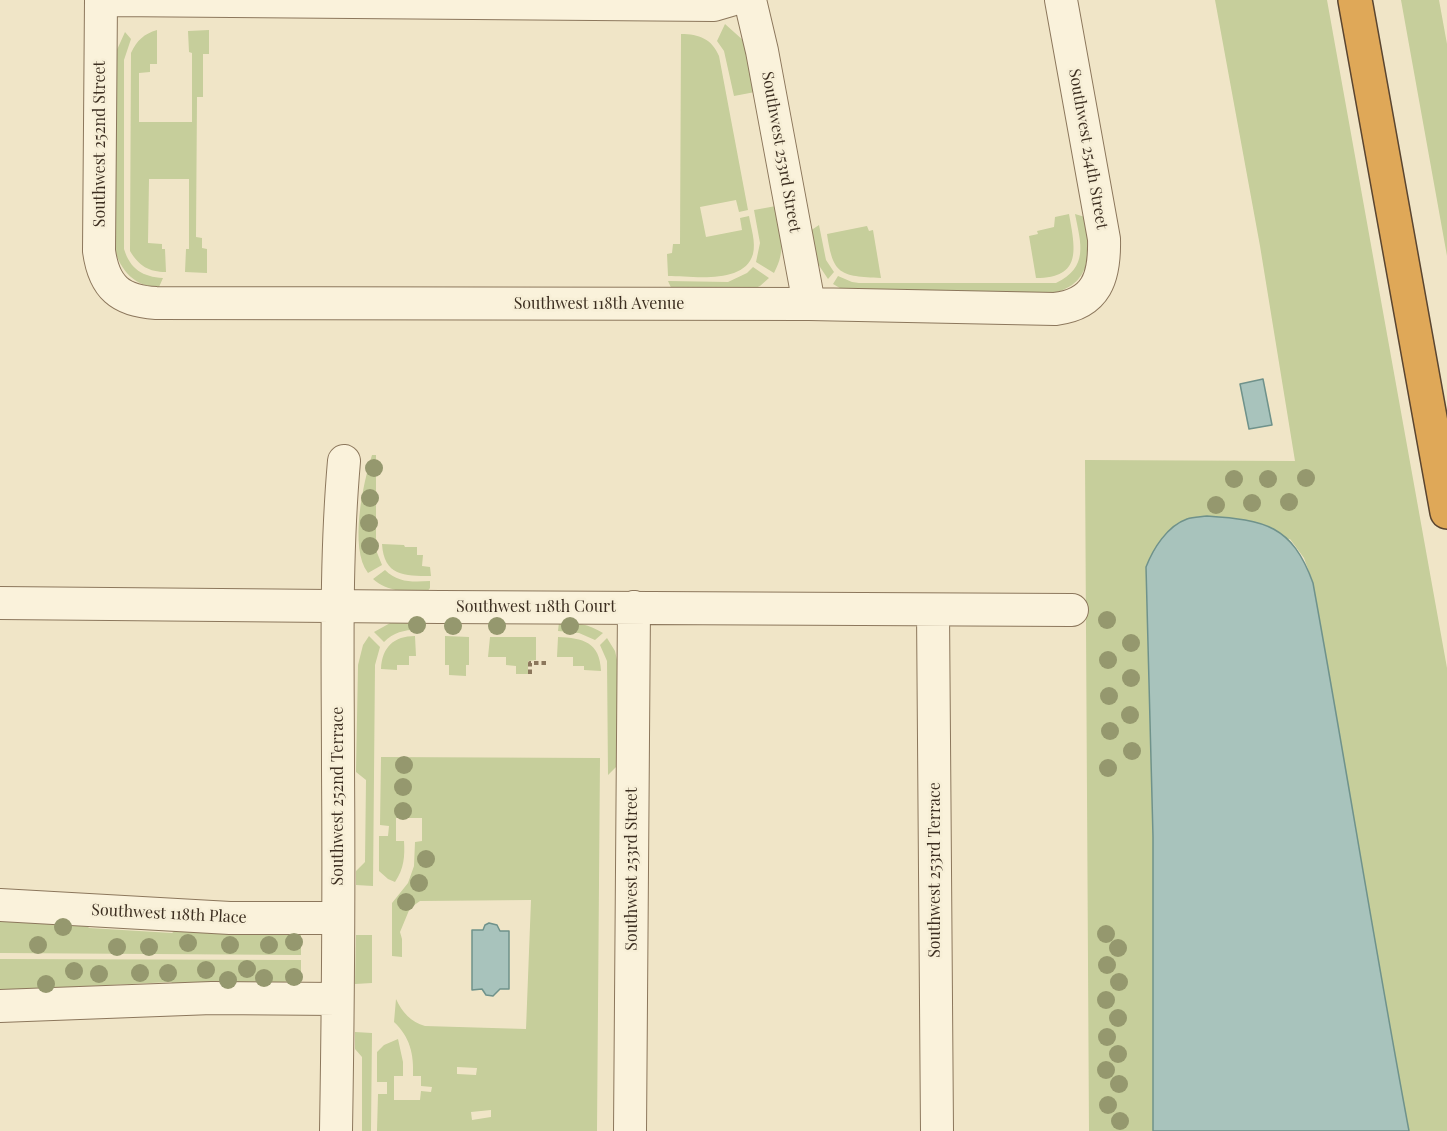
<!DOCTYPE html>
<html>
<head>
<meta charset="utf-8">
<style>
	body { margin:0 }
	canvas { display:block; background:#f0e5c7 }
</style>
</head>
<body>
<canvas width="1447" height="1131"></canvas>
<script>
const c = document.querySelector('canvas').getContext('2d');
c.lineJoin = 'round';
function paint(path, color) {
  c.fillStyle = color;
  c.fill(path, 'evenodd');
}
function stroke(path, color, width, dash) {
  c.strokeStyle = color;
  c.lineWidth = width;
  c.lineCap = dash ? 'butt' : 'round';
  c.setLineDash(dash || []);
  c.stroke(path);
}
function drawText(font, color, halo, rows, align = 'center') {
  c.font = font + ' "Playfair Display",serif';
  c.lineWidth = 5;
  c.setLineDash([]);
  c.textBaseline = 'middle';
  c.strokeStyle = halo;
  c.fillStyle = color;
  for (const [text, x, y, turn = 0] of rows) {
    c.save();
    c.translate(x, y);
    c.rotate((+turn || 0) * Math.PI / 180);
    c.textAlign = isNaN(turn) ? turn : align;
    if (halo) c.strokeText(text, 0, 0);
    c.fillText(text, 0, 0);
    c.restore();
  }
}
const green = new Path2D(`
	M1215,0H1327L1447,668V1131H1409C1375,949 1346,765 1313,583L1304,558L1290,539L1146,567L1153,837V1131H1089L1085,460L1295,461L1260,246Z
	M1401,0H1439L1447,44V256Z
	M725,24L744,41L755,92L734,96L724,51L717,41Z
	M157,30V64H150V72L139,73V122H192V53L189,52L188,31L209,30V54H203V97H197L196,237L202,238V248L207,249V273L185,272L186,249H189V179H149L148,243L162,244V249H165L166,272C149,272 139,266 130,251L131,53C137,40 144,34 157,30Z
	M125,32L131,39L124,60V249C130,269 143,277 163,278L159,287C134,287 121,270 114,249L116,52Z
	M681,34C699,34 712,39 719,56L748,210L739,212L736,200L700,207L706,237L742,230L740,218L749,216C751,228 756,242 753,254C744,285 693,276 668,276L667,254L672,253L673,244H680Z
	M776,206C781,232 787,249 774,273L756,262L760,243L754,210Z
	M1069,214C1075,248 1083,278 1036,278L1029,236L1038,234L1037,231L1054,227L1055,217Z
	M1075,214L1085,217C1091,252 1093,285 1050,294L845,291L833,284L838,276L852,282L859,283H1056C1089,267 1081,244 1075,214Z
	M819,225L826,260L834,272L828,279L816,261L810,231Z
	M867,226L869,231L873,230L881,278C840,276 833,275 827,234Z
	M753,267L769,278L760,286L753,289L673,292L668,281L728,282L747,273Z
	M372,455H376V550L382,565L368,573C349,548 363,483 372,455Z
	M382,544L404,545L405,547H417V555H423L422,566L430,567L431,576C404,576 384,576 382,544Z
	M385,570C398,583 413,582 430,581V588L427,592C408,592 387,592 373,579Z
	M423,621V630C408,629 395,631 384,642L374,632L392,622Z
	M559,622C576,622 588,624 603,633L595,640L579,633L558,631Z
	M369,636L380,647L375,665L373,886L356,885V871L365,862L366,780L356,772L358,665L363,645Z
	M415,636L416,656H409V665H397V670L381,669C382,647 394,636 415,636Z
	M445,636L469,637V665H466V676L449,675V665H445Z
	M490,637H536V660L528,661V674H516V666L506,665V657H488Z
	M558,637C583,638 600,642 601,671L584,670V666H573V657H557Z
	M607,638L615,651L618,664V765L608,775L607,661L600,645Z
	M381,757L600,758L597,1131H377L378,1094H387V1082H377V1052L384,1045L398,1039L403,1062V1076H394V1100H420L421,1091L431,1092L432,1087L421,1086V1076H413C414,1054 410,1037 394,1022L396,999C402,1012 411,1022 425,1026L526,1029L531,900L420,901L410,908L400,932L402,939V957L392,956V903L408,883L414,866L415,842L422,841V818H396V841H404C405,856 404,869 395,882L388,879L379,871V836H388L389,826L380,825ZM457,1067L477,1068L476,1075L457,1074ZM491,1110V1117L472,1120L471,1112Z
	M0,916L82,920L89,928L172,933L181,926L301,933V955L0,953Z
	M356,935H372V983L355,984Z
	M0,959L301,960V984L179,988L171,982L89,986L83,993L0,995Z
	M355,1032L372,1033L371,1131H362V1057L355,1049Z`);
const water = new Path2D(`
	M1263,379L1272,425L1249,429L1240,384Z
	M1207,516C1265,520 1292,525 1313,583C1346,765 1375,949 1409,1131H1153V837L1146,567C1153,549 1167,526 1187,519C1193,517 1200,517 1207,516Z
	M489,923L497,925L500,931H509V989H500L493,996L486,995L482,989L472,990V930H483L485,925Z`);
const path = new Path2D(`
	M530,674V663H546`);
const minor = new Path2D(`
	M101,0L99,251C104,287 120,301 156,303L809,304L1055,309C1097,304 1105,277 1104,239L1061,0
	M112,0L714,5L731,0
	M750,0L762,51L809,304
	M0,603L440,607L1072,610
	M933,610L937,1131
	M0,905L230,918H338
	M0,1006L212,998L337,999
	M336,1131C338,1010 339,889 338,769C338,666 335,563 344,461
	M630,1131L634,607`);
const motorway = new Path2D(`
	M1355,0L1447,512`);
const trees = [
	[374,468],
	[1306,478],
	[1234,479],
	[1268,479],
	[370,498],
	[1289,502],
	[1252,503],
	[1216,505],
	[369,523],
	[370,546],
	[1107,620],
	[417,625],
	[453,626],
	[497,626],
	[570,626],
	[1131,643],
	[1108,660],
	[1131,678],
	[1109,696],
	[1130,715],
	[1110,731],
	[1132,751],
	[404,765],
	[1108,768],
	[403,787],
	[403,811],
	[426,859],
	[419,883],
	[406,902],
	[63,927],
	[1106,934],
	[294,942],
	[188,943],
	[38,945],
	[230,945],
	[269,945],
	[117,947],
	[149,947],
	[1118,948],
	[1107,965],
	[247,969],
	[206,970],
	[74,971],
	[140,973],
	[168,973],
	[99,974],
	[294,977],
	[264,978],
	[228,980],
	[1119,982],
	[46,984],
	[1106,1000],
	[1118,1018],
	[1107,1037],
	[1118,1054],
	[1106,1070],
	[1119,1084],
	[1108,1105],
	[1120,1121]
];
const streetNames = [
	["Southwest 252nd Street",100,144,-90],
	["Southwest 254th Street",1088,149,80],
	["Southwest 253rd Street",781,152,80],
	["Southwest 118th Avenue",599,304],
	["Southwest 118th Court",536,607],
	["Southwest 252nd Terrace",338,796,-90],
	["Southwest 253rd Street",632,869,-90],
	["Southwest 253rd Terrace",935,870,-90],
	["Southwest 118th Place",169,914,3]
];
paint(green, '#c6ce9b');
paint(water, '#a8c3bc');
stroke(water, '#6f928b', 1.5);
stroke(minor, '#8c775c', 34);
stroke(motorway, '#5a4530', 36);
stroke(path, '#8c775c', 4, [4.5, 3]);
stroke(minor, '#faf2db', 32);
stroke(motorway, '#dfa858', 33);
c.fillStyle = '#95986e';
for (const [x, y] of trees) {
  c.beginPath();
  c.arc(x, y, 9, 0, 2 * Math.PI);
  c.fill();
}
drawText('16px', '#3c2e20', '#f7efd7', streetNames);
</script>
</body>
</html>
